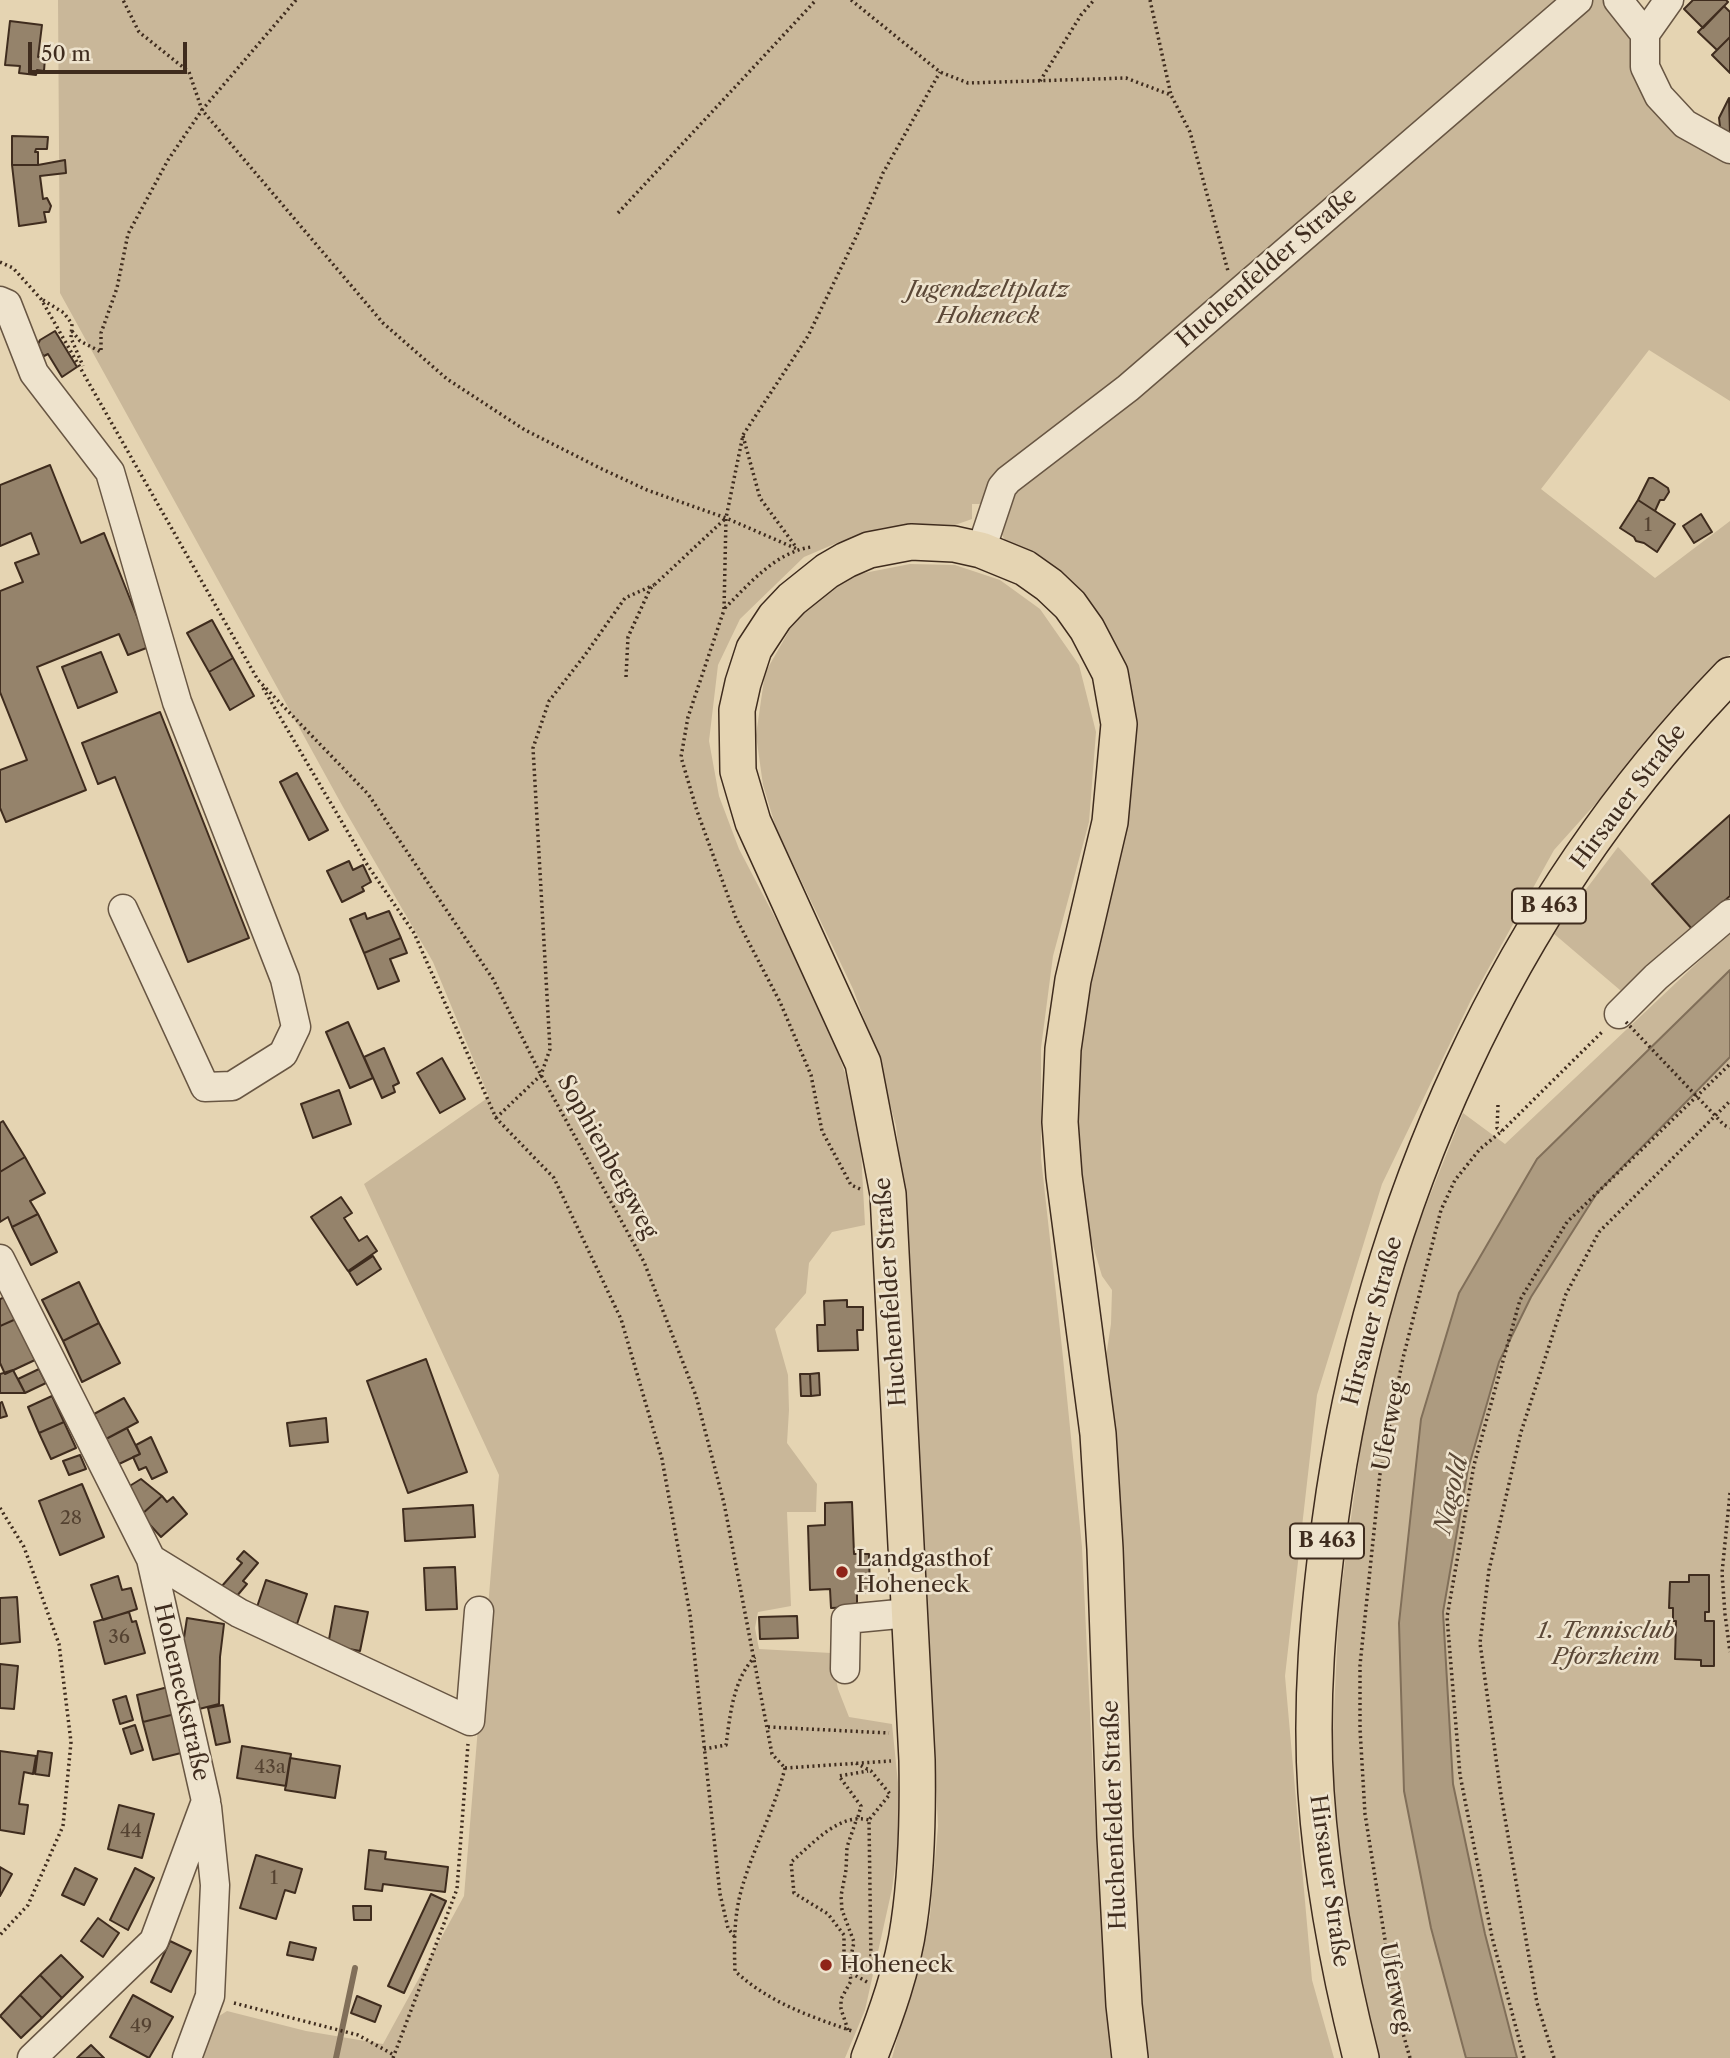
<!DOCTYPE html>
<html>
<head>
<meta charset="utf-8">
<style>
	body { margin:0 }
	#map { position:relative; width:1730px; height:2058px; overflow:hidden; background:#e5d4b2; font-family:"Libre Caslon Text",serif }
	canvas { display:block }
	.scale { position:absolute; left:28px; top:42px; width:159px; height:32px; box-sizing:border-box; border:4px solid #3f2c1e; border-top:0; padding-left:9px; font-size:21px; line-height:24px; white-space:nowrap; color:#3f2c1e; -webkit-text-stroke:5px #eee3cd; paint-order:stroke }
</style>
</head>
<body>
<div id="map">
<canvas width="1730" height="2058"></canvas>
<div class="scale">50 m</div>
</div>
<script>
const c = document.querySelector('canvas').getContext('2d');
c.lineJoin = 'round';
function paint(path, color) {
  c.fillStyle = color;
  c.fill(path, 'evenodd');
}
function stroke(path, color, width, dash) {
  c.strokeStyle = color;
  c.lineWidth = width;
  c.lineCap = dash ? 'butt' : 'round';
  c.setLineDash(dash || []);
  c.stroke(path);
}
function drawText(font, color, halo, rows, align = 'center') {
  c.font = font + ' "Libre Caslon Text",serif';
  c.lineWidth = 5;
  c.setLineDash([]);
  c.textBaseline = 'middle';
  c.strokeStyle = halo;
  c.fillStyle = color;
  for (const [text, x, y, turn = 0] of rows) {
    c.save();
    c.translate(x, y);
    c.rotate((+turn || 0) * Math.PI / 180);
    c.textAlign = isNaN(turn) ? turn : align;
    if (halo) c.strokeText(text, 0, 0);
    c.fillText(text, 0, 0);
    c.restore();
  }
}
const green = new Path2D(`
	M58,0H1610L1639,36V70L1730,158V401L1649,350L1541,489L1655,578L1730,521V654L1554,850L1471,1000L1382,1184L1317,1395L1285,1676L1312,1980L1334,2058H1144L1104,1370L1111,1324L1112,1290L1102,1276L1087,1226L1078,1129L1080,1040L1133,769L1134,705L1119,660L1005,541L988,504H972V519L955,525L917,524L882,528L839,542L804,557L740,619L718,665L709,741L719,796L739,849L824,1011L854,1100L861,1151L865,1225L832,1232L809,1263L806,1293L775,1329L788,1375L789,1410L787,1443L817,1484L816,1512H787L791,1606L758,1612L755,1628L759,1649L831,1653L838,1689L849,1717L892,1724L899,1793L900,1831L892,1889L865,2010L845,2058H199L216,2018L227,2011L306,2031L383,2044L464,1896L499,1475L364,1184L489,1097L433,962L343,807L60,293Z
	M910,564L955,565L1000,580L1040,609L1079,665L1096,732L1089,822L1053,956L1041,1048V1158L1062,1348L1082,1547L1098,1878L1112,2058H892L930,1916L938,1826L908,1234L896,1126L875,1049L853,989L776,828L763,785L756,735L765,673L790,629L818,596L859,574Z
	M1618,847L1693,927L1627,996L1553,933Z
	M1730,932V970L1537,1159L1459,1294L1421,1419L1399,1623L1405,1791L1431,1928L1466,2058H1379L1355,1963L1335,1834L1333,1731L1339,1606L1369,1386L1406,1255L1463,1113L1505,1144Z
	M1730,1057V2058H1517L1485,1934L1453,1784L1443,1612L1468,1469L1499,1362L1531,1297L1597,1193Z`);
const water = new Path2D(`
	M1730,970V1057L1597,1193L1531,1297L1499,1362L1468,1469L1443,1612L1453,1784L1485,1934L1517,2058H1466L1431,1928L1404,1791L1399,1623L1421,1419L1459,1293L1537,1159Z`);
const stream = new Path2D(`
	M336,2058L355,1968`);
const building = new Path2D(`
	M1693,0H1726L1728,2L1703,28L1684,9Z
	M1724,6L1730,12V37L1717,50L1698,32Z
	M10,21L42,25L38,57L45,58L44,71L37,70L36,75L19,73L20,66L5,65Z
	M1730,37V73L1712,55Z
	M1729,98L1730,134L1721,135L1719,118Z
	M12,136L48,137L47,149H36L35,152H38V165H12Z
	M65,160L66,173L40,176L43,199L47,198L51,206L49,212H44L46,222L19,226L12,165H38Z
	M55,331L77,367L62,377L48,354L42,357L43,355L37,346L40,340Z
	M50,465L81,543L104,533L149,647L128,655L119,634L37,667L86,790L6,822L0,808V770L27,760L0,692V591L23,582L15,563L39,554L31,533L0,546V485Z
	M1649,478H1653L1668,488L1669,492L1664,500H1660L1655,511L1638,500Z
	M1638,500L1675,524L1657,552L1644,543L1636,541L1634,537L1620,528Z
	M1701,514L1712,532L1694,543L1683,526Z
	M212,620L233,658L209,672L187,633Z
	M101,652L117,692L78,708L62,667Z
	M233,658L254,696L230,710L209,672Z
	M160,712L249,938L188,962L115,777L98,784L82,743Z
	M297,773L328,830L309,840L280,782Z
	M1730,815V896L1692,929L1652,884Z
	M349,861L353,870L363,865L371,882L362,887L364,891L342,902L327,871Z
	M389,911L401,938L364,953L350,919L365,913L367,919Z
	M401,938L407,953L390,959L399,981L378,989L364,953Z
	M348,1022L373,1078L350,1088L326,1032Z
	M384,1048L399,1083L393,1086L395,1092L382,1098L364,1057Z
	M442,1058L465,1099L440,1113L417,1073Z
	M339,1090L351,1124L313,1138L301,1104Z
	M3,1121L25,1157L0,1172V1123Z
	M25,1157L45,1193L30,1201L38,1214L12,1227L8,1217L0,1222V1172Z
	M341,1197L352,1213L344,1218L359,1241L367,1236L377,1251L348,1271L311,1217Z
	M38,1214L57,1252L31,1265L12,1227Z
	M373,1256L381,1269L357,1285L349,1272Z
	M79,1282L99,1323L63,1341L42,1300Z
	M5,1297L16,1319L0,1326V1299Z
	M847,1300V1307H863V1330H857L858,1350L818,1351L817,1325H825L824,1301Z
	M16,1319L35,1360L5,1374L0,1363V1326Z
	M99,1323L120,1363L82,1382L63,1341Z
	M426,1359L467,1472L408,1493L367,1381Z
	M39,1369L46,1383L25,1393L18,1379Z
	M13,1370L25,1393H0V1374Z
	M819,1373L820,1395L811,1396L810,1374Z
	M800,1374H810L811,1396H801Z
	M52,1396L64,1422L39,1433L28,1407Z
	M124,1398L138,1422L106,1439L94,1414Z
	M2,1402L7,1416L0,1418V1403Z
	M326,1418L328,1442L290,1446L287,1423Z
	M64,1422L76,1448L51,1459L39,1433Z
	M127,1428L140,1454L119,1464L106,1439Z
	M151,1437L167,1472L152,1479L146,1467L139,1470L133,1457L140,1454L136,1445Z
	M80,1455L86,1469L69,1475L63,1461Z
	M141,1479L162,1496L141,1515L128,1487Z
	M82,1484L104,1537L60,1555L39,1501Z
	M162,1496L167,1502L173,1497L187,1514L161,1537L141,1515Z
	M852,1502L854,1554H869L870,1593H857V1607L831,1608L830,1589L810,1590L808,1526L825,1525V1503Z
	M473,1505L475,1537L405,1541L403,1509Z
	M244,1551L258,1563L243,1581L247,1584L236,1597L222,1586L242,1563L237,1559Z
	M455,1567L457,1609L426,1610L424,1568Z
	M1689,1575H1709V1612H1705V1621H1714V1666H1701V1660L1675,1659L1676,1621H1673V1608H1669L1670,1582H1689Z
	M118,1576L122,1590L131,1588L137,1609L103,1620L91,1585Z
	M266,1580L307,1594L297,1624L256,1610Z
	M17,1597L20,1642L0,1644V1598Z
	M335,1606L368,1612L360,1651L328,1645Z
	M129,1612L132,1622L136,1621L145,1653L105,1664L94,1622Z
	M797,1616L798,1638L760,1639L759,1617Z
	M187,1618L224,1624L220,1657L219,1704L195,1710L182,1651Z
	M0,1664L18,1666L14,1709L0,1708Z
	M168,1687L175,1714L143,1722L137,1695Z
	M126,1696L133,1720L120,1724L113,1700Z
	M223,1705L230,1742L216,1745L208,1708Z
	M175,1714L185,1752L153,1760L143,1722Z
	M135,1725L143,1750L131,1754L123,1729Z
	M242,1746L291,1754L286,1786L237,1778Z
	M0,1751L36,1756L33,1774L24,1772L19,1804L28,1805L24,1834L0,1830Z
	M38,1751L52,1753L49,1776L35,1774Z
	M290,1758L340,1766L335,1798L285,1790Z
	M119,1805L154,1814L142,1858L108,1849Z
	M369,1850L386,1852L385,1859L448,1867L445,1892L383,1884L382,1891L365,1889Z
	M256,1855L302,1869L295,1893L285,1890L276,1919L240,1908Z
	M0,1867L12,1874L0,1896Z
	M75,1868L97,1879L84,1905L62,1895Z
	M135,1868L154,1878L128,1930L110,1920Z
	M431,1894L446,1901L404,1993L388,1986Z
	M353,1906H371V1920H354Z
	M98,1918L119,1933L103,1957L81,1941Z
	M170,1941L191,1951L171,1992L151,1982Z
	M290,1942L316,1948L313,1960L287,1955Z
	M61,1955L83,1977L62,1998L40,1975Z
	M40,1975L62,1998L42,2018L20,1995Z
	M20,1995L42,2018L21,2038L0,2016Z
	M133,1995L173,2017L149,2058L110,2037Z
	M357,1996L381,2006L375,2022L351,2013Z
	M91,2045L104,2058H77Z`);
const path = new Path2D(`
	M296,0L202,110L383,323L447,379L525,430L602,469L647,490L726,518L797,549
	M851,0L940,72L968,83L1126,78L1171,95L1190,132L1228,271
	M1150,0L1171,95
	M1040,81L1081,15L1094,0
	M618,213L816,0
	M0,262L13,268L41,299L258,680L368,794L493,979L541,1075L644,1262L696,1396L724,1503L772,1754L785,1768
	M43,300L64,313L72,324L71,338L83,366
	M72,331L80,341L101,352V333L117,288L128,234L168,160L202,110L189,72L139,32L123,0
	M743,436L760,498L796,547
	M725,608C749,584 776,552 811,547
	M626,677L628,637L650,589L726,518
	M263,688L366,863L414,933L496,1118L554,1178L621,1319L662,1459L690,1614L720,1894L728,1928L734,1936
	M1498,1105L1497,1128L1502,1131
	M496,1118L541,1075L550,1049L533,748L549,701L585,655L625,598L654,585
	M860,1189L851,1185L822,1131L811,1075L780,1002L736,918L697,811L681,757L688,717L724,610L726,518L743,435L808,336L857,235L883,173L940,72
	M1730,1493L1722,1573L1725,1614L1730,1652
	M0,1508L24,1547L59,1644L71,1742L63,1826L28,1905L0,1935
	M768,1727L889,1733
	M704,1749L726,1745C730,1716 733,1679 755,1657
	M856,1763L871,1771L890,1794L869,1820L871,1961
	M785,1768C774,1812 751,1852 740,1895C734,1920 734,1945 735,1971C768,2002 809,2016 852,2031
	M785,1768L891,1761
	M858,1817L861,1806L839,1776L868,1771
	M867,1982L844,1969V1935L828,1914L794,1893L791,1862C812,1845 839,1812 869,1820
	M234,2003L358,2035L394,2055
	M848,2030L841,2009V1999L851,1981L849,1966L854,1942L842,1910L841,1896L846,1870L847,1847L857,1818
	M393,2058L457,1889L468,1744
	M1410,2058L1396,2009L1365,1814L1360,1729V1665L1380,1474L1403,1358L1441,1210L1455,1180L1480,1149L1502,1131L1603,1031
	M1524,2058L1492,1937L1460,1775L1447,1617L1474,1465L1520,1300L1567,1222L1730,1064
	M1554,2058L1537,2003L1501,1795L1480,1643L1489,1570L1521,1432L1566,1294L1599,1232L1730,1101`);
const minor = new Path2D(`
	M1618,0L1645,34
	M1669,0L1645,34V67L1659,96L1685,124L1730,149
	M0,301L7,304L34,373L110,472L177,702L285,979L296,1027L283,1054L232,1086L205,1087L123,909
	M981,550L1002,487L1008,480L1128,388L1578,0
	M1619,1014L1656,977L1730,914
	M0,1259L151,1559L206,1801L154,1941L32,2058
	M151,1559L239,1613L470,1721L479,1611
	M845,1669L846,1619L909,1613
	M187,2058L210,1996L215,1885L207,1807`);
const major = new Path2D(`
	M869,2058C886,2015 903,1968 909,1923C917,1869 918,1814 917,1760L888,1194L863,1063L753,822L738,771L737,710L743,683L754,649L775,617L792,599L827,571L846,560L869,550L911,542L954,544L981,550L1025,568L1049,585L1070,605L1087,629L1110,673L1119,724L1110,822L1073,980L1063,1049L1060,1122L1064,1176L1098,1434L1105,1549L1115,1837L1124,2005L1130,2058
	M1361,2058C1339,1971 1322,1882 1316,1792C1310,1702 1318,1612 1330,1522C1372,1207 1507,905 1730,675`);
const pathBridge = new Path2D(`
	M1626,1022L1724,1125L1730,1128`);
const markers = [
	[842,1572,7,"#8f2418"],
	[826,1965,7,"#8f2418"]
];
const numberNames = [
	["1",1648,526],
	["28",71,1519],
	["36",119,1638],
	["43a",270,1768],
	["44",131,1832],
	["1",274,1879],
	["49",141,2027]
];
const shields = [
	[1549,906,74],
	[1327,1541,74]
];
const shieldNames = [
	["B 463",1549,906],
	["B 463",1327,1541]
];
const streetNames = [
	["Huchenfelder Straße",1267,268,-41],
	["Hirsauer Straße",1629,797,-53],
	["Sophienbergweg",607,1157,61],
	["Huchenfelder Straße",891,1292,-94],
	["Hirsauer Straße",1373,1321,-75],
	["Uferweg",1390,1426,-79],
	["Hoheneckstraße",181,1692,77],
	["Huchenfelder Straße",1115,1815,-92],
	["Hirsauer Straße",1329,1881,82],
	["Uferweg",1395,1988,79]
];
const parkNames = [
	["Jugendzeltplatz",988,290],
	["Hoheneck",988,316],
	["1. Tennisclub",1606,1631],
	["Pforzheim",1606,1657]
];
const poiNames = [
	["Landgasthof",856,1559],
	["Hoheneck",856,1585],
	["Hoheneck",840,1965]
];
const waterNames = [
	["Nagold",1452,1495,-77]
];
paint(green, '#c9b799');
paint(water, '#ad9b80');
stroke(water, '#816f59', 2);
stroke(stream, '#816f59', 6);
paint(building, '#95836b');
stroke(building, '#3f2c1e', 2);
stroke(minor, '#685643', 31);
stroke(major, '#3f2c1e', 38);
stroke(path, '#3f2c1e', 3.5, [2, 3.5]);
stroke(minor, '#eee3cd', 28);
stroke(major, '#e5d4b2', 35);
stroke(pathBridge, '#3f2c1e', 3.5, [2, 3.5]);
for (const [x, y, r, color] of markers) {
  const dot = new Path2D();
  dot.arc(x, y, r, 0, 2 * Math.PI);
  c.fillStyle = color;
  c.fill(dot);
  stroke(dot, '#eee3cd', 2.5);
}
drawText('19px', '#544231', null, numberNames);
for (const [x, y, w] of shields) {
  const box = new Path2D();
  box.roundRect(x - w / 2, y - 17.5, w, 35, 5);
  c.fillStyle = '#eee3cd';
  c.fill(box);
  stroke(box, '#3f2c1e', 2);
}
drawText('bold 21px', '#3f2c1e', null, shieldNames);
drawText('23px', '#3f2c1e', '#eee3cd', streetNames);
drawText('italic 23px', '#5b4837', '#eee3cd', parkNames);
drawText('23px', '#3f2c1e', '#eee3cd', poiNames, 'left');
drawText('italic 24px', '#5a4836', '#eee3cd', waterNames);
</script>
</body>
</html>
